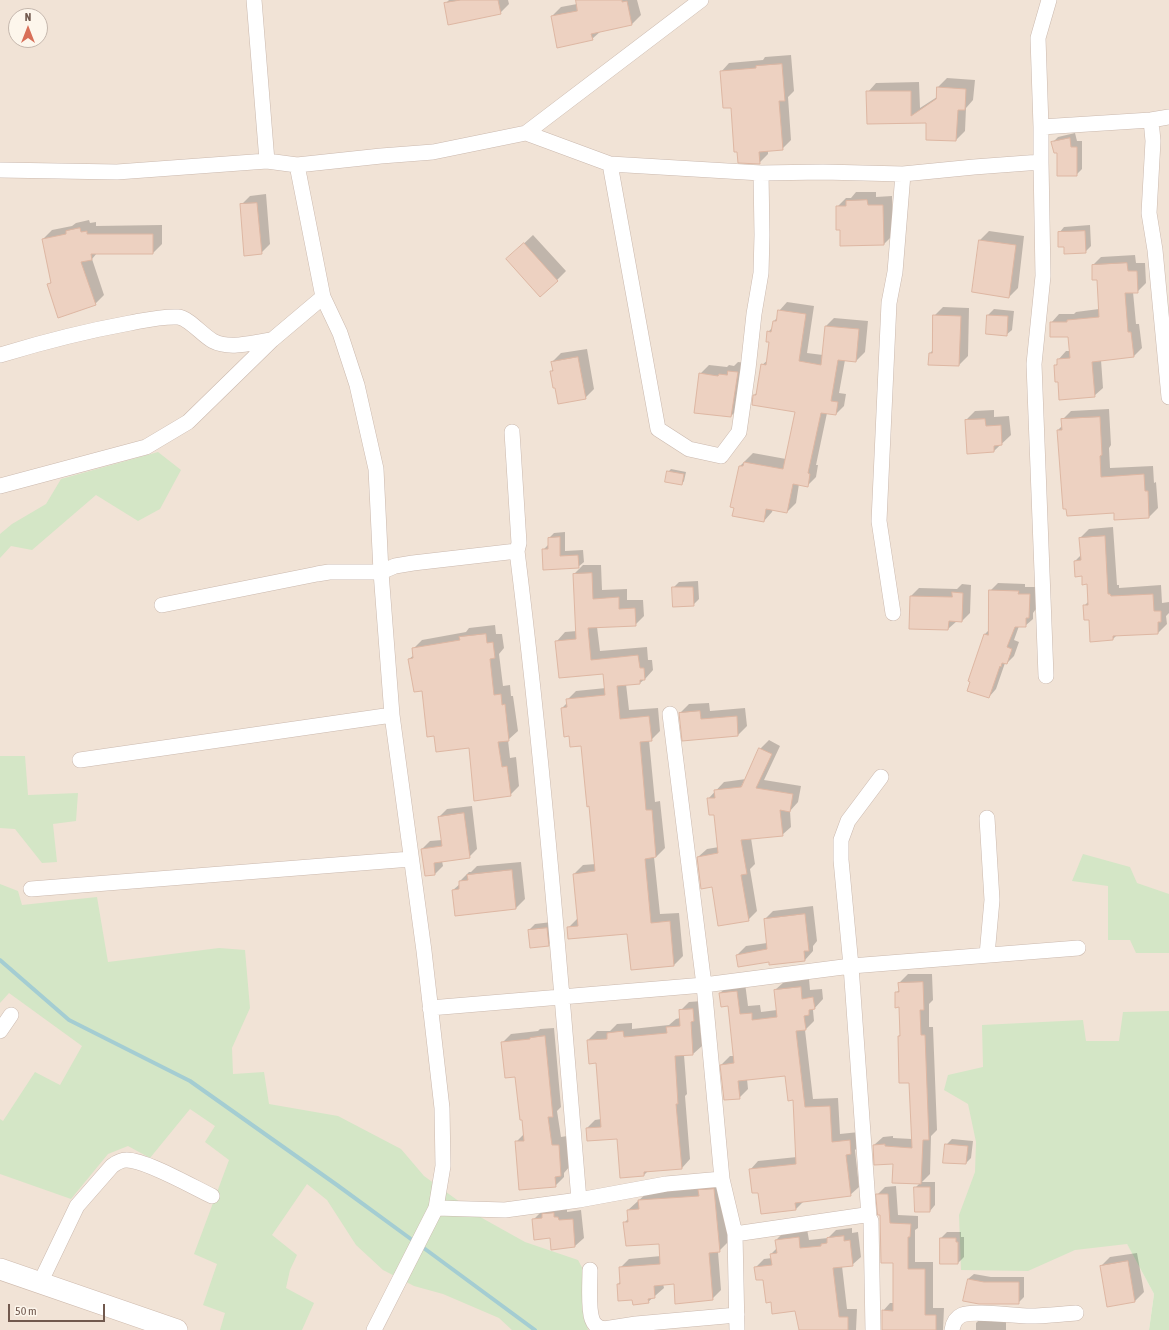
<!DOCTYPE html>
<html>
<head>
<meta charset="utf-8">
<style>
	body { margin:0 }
	#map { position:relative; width:1169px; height:1330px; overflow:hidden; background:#faf2e6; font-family:"Asap Condensed",sans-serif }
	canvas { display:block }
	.north { position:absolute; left:8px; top:8px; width:40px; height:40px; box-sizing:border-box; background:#fdf6ec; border:1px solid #c5b7ad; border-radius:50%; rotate:0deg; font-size:11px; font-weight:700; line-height:16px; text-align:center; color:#71594e }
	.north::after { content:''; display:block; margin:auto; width:14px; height:18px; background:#d86f58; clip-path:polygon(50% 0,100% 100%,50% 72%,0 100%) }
	.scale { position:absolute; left:8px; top:1304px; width:97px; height:18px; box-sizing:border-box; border:2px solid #71594e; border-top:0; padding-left:5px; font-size:12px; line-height:14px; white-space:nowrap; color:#71594e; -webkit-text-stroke:3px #fdf6ec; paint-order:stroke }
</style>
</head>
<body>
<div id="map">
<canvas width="1169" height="1330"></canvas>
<div class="north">N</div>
<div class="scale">50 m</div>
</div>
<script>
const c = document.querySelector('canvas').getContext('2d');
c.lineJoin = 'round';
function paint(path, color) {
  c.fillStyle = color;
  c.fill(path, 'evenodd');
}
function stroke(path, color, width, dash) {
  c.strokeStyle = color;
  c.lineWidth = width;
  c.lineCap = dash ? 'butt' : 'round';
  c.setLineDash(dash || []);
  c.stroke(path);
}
const residential = new Path2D(`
	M0,0H1169V1031L1114,1219L1154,1294L1149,1330H0ZM16,16H40V40H16Z`);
const green = new Path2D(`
	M158,452L181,470L160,509L138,521L96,495L32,550L11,546L0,558V534L12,524L46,504L61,479Z
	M0,756H25L28,795L78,793L76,821L53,824L57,862L42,863L15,829L0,828Z
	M1083,854L1130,867L1137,883L1169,894V953H1136L1130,940H1108V886L1072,881Z
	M0,884L18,891L22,905L97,897L108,962L219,948L245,950L250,1008L232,1048L233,1074L264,1072L269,1104L338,1116L401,1149L424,1176L482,1218L525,1242L578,1260L586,1275L582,1308L588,1330H512L499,1318L443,1294L414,1286L383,1270L356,1245L327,1200L307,1184L272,1235L297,1255L290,1270L286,1288L314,1303L302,1330H220L225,1313L203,1305L217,1264L194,1254L229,1160L205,1142L215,1126L190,1109L150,1158L128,1146L108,1154L71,1199L0,1174V1119L3,1121L35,1072L60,1085L82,1046L9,993L0,1003Z
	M1169,1011V1330H1149L1154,1294L1127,1244L1075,1250L1028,1271L961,1270L959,1215L975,1172L976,1142L968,1104L944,1090L948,1075L983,1067L982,1025L1083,1020L1086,1041H1119L1123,1012Z`);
const shadow = new Path2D(`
	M449,0H508L509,4L500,13L445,4Z
	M577,0H637L641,15L632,24L601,31L592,39L552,16L561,7L577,4Z
	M791,55L794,91L788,97L791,140L782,149L768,150V154L759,163L732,107L721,72L729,63L763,60L765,57Z
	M947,78L975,80L973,100L966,108L965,131L956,140L927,122L868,123V92L876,83L919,82L920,108L937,97L938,87Z
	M1075,133L1077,141H1082V169L1076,175L1052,143L1058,137Z
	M856,192H876V197L892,196L893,235L884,244L841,229L837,207L846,198H851Z
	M266,194L270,244L261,253L241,205L250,196Z
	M89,220L90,223L96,222V226L162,225V244L153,253H97L92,259L104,295L95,304L48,285L51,282L43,239L52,230L72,226L76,223Z
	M1090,225L1091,246L1085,252L1065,246L1059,233L1064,227Z
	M989,231L1024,236L1018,288L1009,297L973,292L980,240Z
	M533,235L566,271L557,280L516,251Z
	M1135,255L1136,263H1145L1146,283L1137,292H1133L1136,324H1139L1142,348L1134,356L1101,360L1103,388L1094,396L1059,381L1055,366L1058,363V360L1066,351H1071L1069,336L1051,323L1059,314H1074L1076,312L1099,309L1098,278L1093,265L1101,257Z
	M787,302L814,306L807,353L823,355L826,326L834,318L868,321L865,352L856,361L845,360L839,393L846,394L844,406L836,414L827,413L816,465H818L816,477L807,486L799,484L796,503L787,512L773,509L772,512L764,521L740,466L753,453L786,459L796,411L754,395L758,392L762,365L768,360L770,342L768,332L773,327L774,321L778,317L779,311Z
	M943,307L969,308L968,356L959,365L930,353L933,350L934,316Z
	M994,309L1014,311L1012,330L1006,335L987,334L988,315Z
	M587,349L594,389L585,398L551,372L553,369L552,362L561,353Z
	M738,362L747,363L740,407L731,416L700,374L709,365L727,367L729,365L734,366Z
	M1109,409L1111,445L1109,448L1110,468L1153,466L1154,483L1156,482L1158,508L1149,517L1114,512L1058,430L1062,426V420L1071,411Z
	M994,410V417L1009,416L1011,435L994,451L966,420L975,411Z
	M671,469L686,472L684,481L682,484L668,472Z
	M1113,527L1117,585H1119V588L1161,585L1162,603L1169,602V613L1166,616L1167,624L1158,633L1117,635L1113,639L1090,619L1084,606L1089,601L1087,583L1075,561L1081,555L1080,538L1089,529Z
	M565,532V551L583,550L584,562L578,567L543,550L549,544V538L554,533Z
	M583,565H601L602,590L627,589V600H643L644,616L635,625L597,627L600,651L647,647L648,660H652L653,670L645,679L640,683L626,684L629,710L658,708L660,731L651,740H649L655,802L660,801L665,848L656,857H654L660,914L679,913L683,956L674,965L628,933L568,928L577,919H579L574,874L583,865L596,864L590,805L582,745L570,735L562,708L567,703V700L576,691L606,688L604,673L557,641L565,632L577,631L574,574Z
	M698,581L699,599L693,605L673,588L679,582Z
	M998,583L1025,584V587H1037L1036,609L1033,613V619L1025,626H1019L1014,640L1019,642L1014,656L1007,663H1005L996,689L989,697L985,634L989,630L990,591Z
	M962,584L971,585L970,613L962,621H957L948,629L911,596L919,588L957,589Z
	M495,625L496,634H502L504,648L499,654L503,686L510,685L511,696H513L518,731L508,740L510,758L516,757L519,786L510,795L470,746L435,735L422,690L409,659L414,655L413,649L422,640L466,632L469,628Z
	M709,703L710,711L745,708L747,726L738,735L683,740L680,713L689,704Z
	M769,740L780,746L764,780L801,786L798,802L790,811L791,827L782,835L751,838L755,864L750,869L757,911L748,920L712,886L698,857L707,849L719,847L715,813L708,799L724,782L746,779L760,749Z
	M472,806L477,849L469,857L442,861L443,866L435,874L422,849L430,841L442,840L439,817L447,809Z
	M521,862L525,899L516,908L453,890L460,884V881L469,872H471L477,866Z
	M813,906L817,941L813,946V951L805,960L770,961L737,955L746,946L767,943L765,919L773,911Z
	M552,922L554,939L548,945L530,947L529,930L535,924Z
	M908,974H932L933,1000L929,1004V1027H933L937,1130L931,1136L930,1174L922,1182H935V1205L930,1211L915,1188L920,1183L874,1145L883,1137L893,1136V1138L912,1139L910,1082L899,1036L901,1034L900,1006L896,993L900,989L899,983Z
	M809,979L810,990L822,989L823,999L813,1010L814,1021L805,1030L813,1099L838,1098L840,1134L859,1132L860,1145L855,1150L859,1187L850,1195L804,1201L796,1209L759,1192L750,1170L758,1161L797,1157L794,1099L786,1075L747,1079L748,1089L739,1098L721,1065L730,1056H735L729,1005L720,993L729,985L745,983L748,1006L760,1005L761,1012L777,1010L775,990L784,982Z
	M702,1001L699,1015L702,1046L693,1054L684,1055L687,1094L685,1096L690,1159L682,1168L648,1171L644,1175L617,1138L587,1128L595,1120L601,1119L597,1062L588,1040L597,1031H610L617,1024L632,1023V1029L669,1025L676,1019L680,1018V1011L689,1002Z
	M554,1028L561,1107L557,1111L561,1137L567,1136L570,1166L564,1173V1177L555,1186L516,1142L525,1133L516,1076L502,1043L511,1034L538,1031L540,1029Z
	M952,1139L973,1141L971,1158L966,1163L946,1145Z
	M723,1180L728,1242L718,1252L721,1290L712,1299L675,1283L663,1284L664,1288L648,1302L633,1299L618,1284L621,1281L620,1268L629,1259L661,1256L660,1242L625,1222L629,1218L628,1210L648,1192Z
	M896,1186L898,1215L918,1216V1228L915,1230V1262H933V1308H944L943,1330H883V1311L890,1303H894V1262L877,1195L885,1187Z
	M567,1208V1212L581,1210L584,1238L575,1246L551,1237L533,1220L542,1211Z
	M852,1228V1233L858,1232L861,1257L852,1265L842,1266L847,1309H857L856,1330H800L796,1310L771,1301L764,1278L755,1268L764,1259L772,1258L771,1254L777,1248L776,1240L785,1231L807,1229L809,1240L828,1238L836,1230Z
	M947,1232H961V1237H964V1257L958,1263L941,1238Z
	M1137,1253L1144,1292L1135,1301L1101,1266L1110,1257Z
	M974,1274L991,1277H1024V1297L1018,1303L968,1279Z
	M982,1317L1006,1318V1330H976V1323Z`);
const stream = new Path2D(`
	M0,960L69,1020L190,1081L337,1185L415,1242
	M421,1246L535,1330`);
const building = new Path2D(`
	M461,0H498L501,14L448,25L444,3Z
	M576,0H622V2L627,1L632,25L591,34L593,40L557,48L551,16L577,11Z
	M782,64L785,101H779L783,150L759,152L760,164L738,163L737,152H734L731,108H723L720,71L756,68V66Z
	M937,87L966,89L965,110H958L956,141L926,140V123L867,124L866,91H911V116L936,99Z
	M1070,138L1071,147H1077V176H1057V153H1054L1051,142Z
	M867,200L868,205H883L884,245L840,246V230H836V206H846V201Z
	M257,203L262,254L244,256L240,204Z
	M80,228L81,232L87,231V234H153V254H91L92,260L81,262L96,305L58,318L47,284L51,283L42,239L66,234V231Z
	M1085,231L1086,253L1064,254V247H1058V232Z
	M979,240L1016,245L1009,298L972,292Z
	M524,243L558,281L540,297L506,259Z
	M1127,263L1128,271H1137L1138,293H1125L1128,332H1131L1134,357L1092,362L1095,397L1059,400L1058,382H1055L1054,365H1057V359L1070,358L1068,337H1050V322H1067V320L1099,317L1097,280H1092V265Z
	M778,310L806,314L799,361L821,365L825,326L859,329L856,362L838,360L831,401L838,402L836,415L821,413L808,473L810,474L808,487L793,484L787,513L766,509L764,522L732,516L734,508L730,507L739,466H743L744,462L783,469L795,412L752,405L753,395H756L761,364L766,365L769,342H766L767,331L771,332L773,321H776Z
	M933,315L961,316L959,366L928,365L929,353H932Z
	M987,315L1008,316L1007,336L986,334Z
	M578,357L586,399L558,404L555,388H553L550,371H553L551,362Z
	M728,371L738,372L731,417L694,413L699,373L718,376L719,374L727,375Z
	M1100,417L1102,455L1100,456L1101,477L1144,474L1145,491H1148L1149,518L1114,520V513L1067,516L1066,509H1063L1057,430H1062L1061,419Z
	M985,419L986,426L1001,425L1002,445L994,446V452L967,454L965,420Z
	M667,471L684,474L682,485L665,482Z
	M1105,536L1108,594H1110L1111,596L1153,594L1154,611H1161V622H1158V634L1113,636V640L1090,642L1089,620H1084L1083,605H1088L1087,584L1082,585V576L1075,577L1074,561L1081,560L1079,538Z
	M560,537V556L578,555L579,568L543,570L542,549H548V538Z
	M592,573L593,599L619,597V609L635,608L636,626L588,628L591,660L638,655L640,668H644L645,680H640V684L617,686L620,719L649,716L652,741L640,742L646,810H652L656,857L645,859L651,923L670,921L674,966L631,970L627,934L568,939L567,927L578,926L573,874L595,871L589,806L587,807L581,746L570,747L569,736L564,737L561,708L567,707L566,699L605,695L603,674L559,678L555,641L576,639L573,574Z
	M672,587H693L694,606L673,607Z
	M989,590L1019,591L1018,594H1030L1029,618H1026V627H1015L1007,647L1012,649L1007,664L1002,663L1001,667L1000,666L989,698L967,691L970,682L968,681L984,634L988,635Z
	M952,592L963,593L962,622L949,621L948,630L909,629L910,596L952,597Z
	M486,634L487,643L493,642L495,658L490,659L494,695L501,694L502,705L505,704L509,741L498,742L502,767L507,766L511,796L474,801L469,748L436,752L434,736L427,737L422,691L414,692L408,659L413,658L412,648L460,640L459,637Z
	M700,711L701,719L737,716L738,736L682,741L679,713Z
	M759,748L772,754L756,788L793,794L790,812L780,810L783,836L741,840L747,874L741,875L749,921L718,926L712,887L701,889L697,857L718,853L714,815H709L707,798H715L714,790L741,787Z
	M464,813L470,858L434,863L435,875L425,876L421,849L442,846L438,817Z
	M512,870L516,909L455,916L452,890L459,889V881L468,880L467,875Z
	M805,914L809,951H804L805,961L769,965V962L738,967L736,955L767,949L764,919Z
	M547,928L549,946L530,948L528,930Z
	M923,982L924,1010H920L921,1035H925L929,1140H923L921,1184L892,1183L893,1164L874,1165L873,1145L885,1144V1146L912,1148L909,1083H899L898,1036H900L899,1007L895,1008V992H899L898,983Z
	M801,987L802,999L813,997L815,1009L809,1010V1015L804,1016L806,1030L796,1031L805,1107L830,1106L832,1142L850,1140L851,1154L846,1155L851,1196L795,1203L796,1210L761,1214L758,1193H752L749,1169L796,1164L793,1100L788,1101L785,1076L738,1081L740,1099L724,1100L720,1065L734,1063L728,1006L721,1007L719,993L737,991L740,1014L752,1013V1020L777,1017L774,990Z
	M693,1009L694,1021L691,1022L693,1055L675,1056L678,1104H676L682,1169L644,1172V1176L620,1178L617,1139L587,1141L586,1128L601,1127L596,1063L589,1064L587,1040L607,1039V1033L623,1031L624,1037L667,1033L666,1027L680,1026L679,1010Z
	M545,1036L553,1117H548L552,1145H559L561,1176L555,1177L556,1187L519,1190L515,1141H524L522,1120H520L515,1077L505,1078L501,1042L530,1039V1038Z
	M945,1144L968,1146L966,1164L943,1163Z
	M914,1187H930V1212H915Z
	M714,1189L720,1252L709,1253L713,1300L675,1304L674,1284L654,1286L655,1298L648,1299L649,1303L633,1305L632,1300L618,1301L617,1284H620L619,1267L660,1264L659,1244L626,1246L623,1222H628L627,1210L639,1209L638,1200L699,1196L698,1190Z
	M876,1194H888L890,1223L911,1224L910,1237H908V1269H925V1315H936V1330H882V1310L893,1311V1263H881L880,1215H878Z
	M554,1213V1217H558L559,1220L573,1219L575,1247L551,1250L550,1238L534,1240L532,1219L542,1218V1214Z
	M844,1236V1241L850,1240L853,1266L833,1268L839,1317H848V1330H799L795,1311L772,1314L771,1302L766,1303L763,1280H756L754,1267L772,1265L770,1254L777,1253L775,1240L799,1237L800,1248L821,1246V1244L827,1243V1238Z
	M940,1238H956V1242H958V1264H940Z
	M1128,1261L1135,1302L1107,1307L1100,1266Z
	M968,1279L984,1282H1019V1304H979L963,1301Z`);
const street = new Path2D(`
	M254,0L267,161L297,165L381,156L433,152L526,133L701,0
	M1151,120L1153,141L1149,213L1155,250L1169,397
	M1041,127L1038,38L1049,0
	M526,133L610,164L761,173L823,172L903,174L974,167L1041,162V127L1151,120L1169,117
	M1041,162L1043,276L1034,364L1046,676
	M610,164L658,429L689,449L721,456L739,432L748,369L754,314L761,273L762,235L761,173
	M297,165L323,297L340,333L357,385L376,469L381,572L392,715L424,951L442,1108L443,1166L436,1208L374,1330
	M0,170L117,172L267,161
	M0,355C43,342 86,331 130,323C146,320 162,316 178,317C189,318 202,335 213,341C230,350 254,342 272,340
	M0,486L146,447L188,422L272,340L323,297
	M517,551C544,767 561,984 579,1200
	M162,605L317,574L329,572H381L395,566L413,563L517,551L519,543L512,432
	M893,613L879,521L889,303L895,272L903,174
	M670,714L704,985L722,1179L735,1234L737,1330
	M80,760L392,715
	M987,818L992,900L987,955
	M31,889L411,859
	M430,1008L704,985L851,966L1078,948
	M0,1031L11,1015
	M436,1208L505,1210L579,1200L666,1184L722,1179
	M735,1234L865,1215L869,1217
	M590,1270C590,1283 588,1308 592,1319C594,1325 598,1328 604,1329L636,1324L737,1315
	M40,1283L77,1206L112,1166C116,1163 120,1160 126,1160C144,1159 193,1187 212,1196
	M873,1330L871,1221L869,1217L851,966L841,860V840L848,821L881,777
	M952,1330C953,1324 955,1318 962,1315C974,1310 1014,1316 1030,1316C1045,1316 1061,1314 1076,1313`);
const secondary = new Path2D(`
	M0,1269L177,1330`);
paint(residential, '#f1e3d6');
paint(green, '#d4e6c6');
paint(shadow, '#0003');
stroke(stream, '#a4cdd2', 4);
paint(building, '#edd1c1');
stroke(building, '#deb7a3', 1);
stroke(street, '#cbb9ae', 16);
stroke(secondary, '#cfbbae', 22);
stroke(street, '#fff', 15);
stroke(secondary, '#fff', 21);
</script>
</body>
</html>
